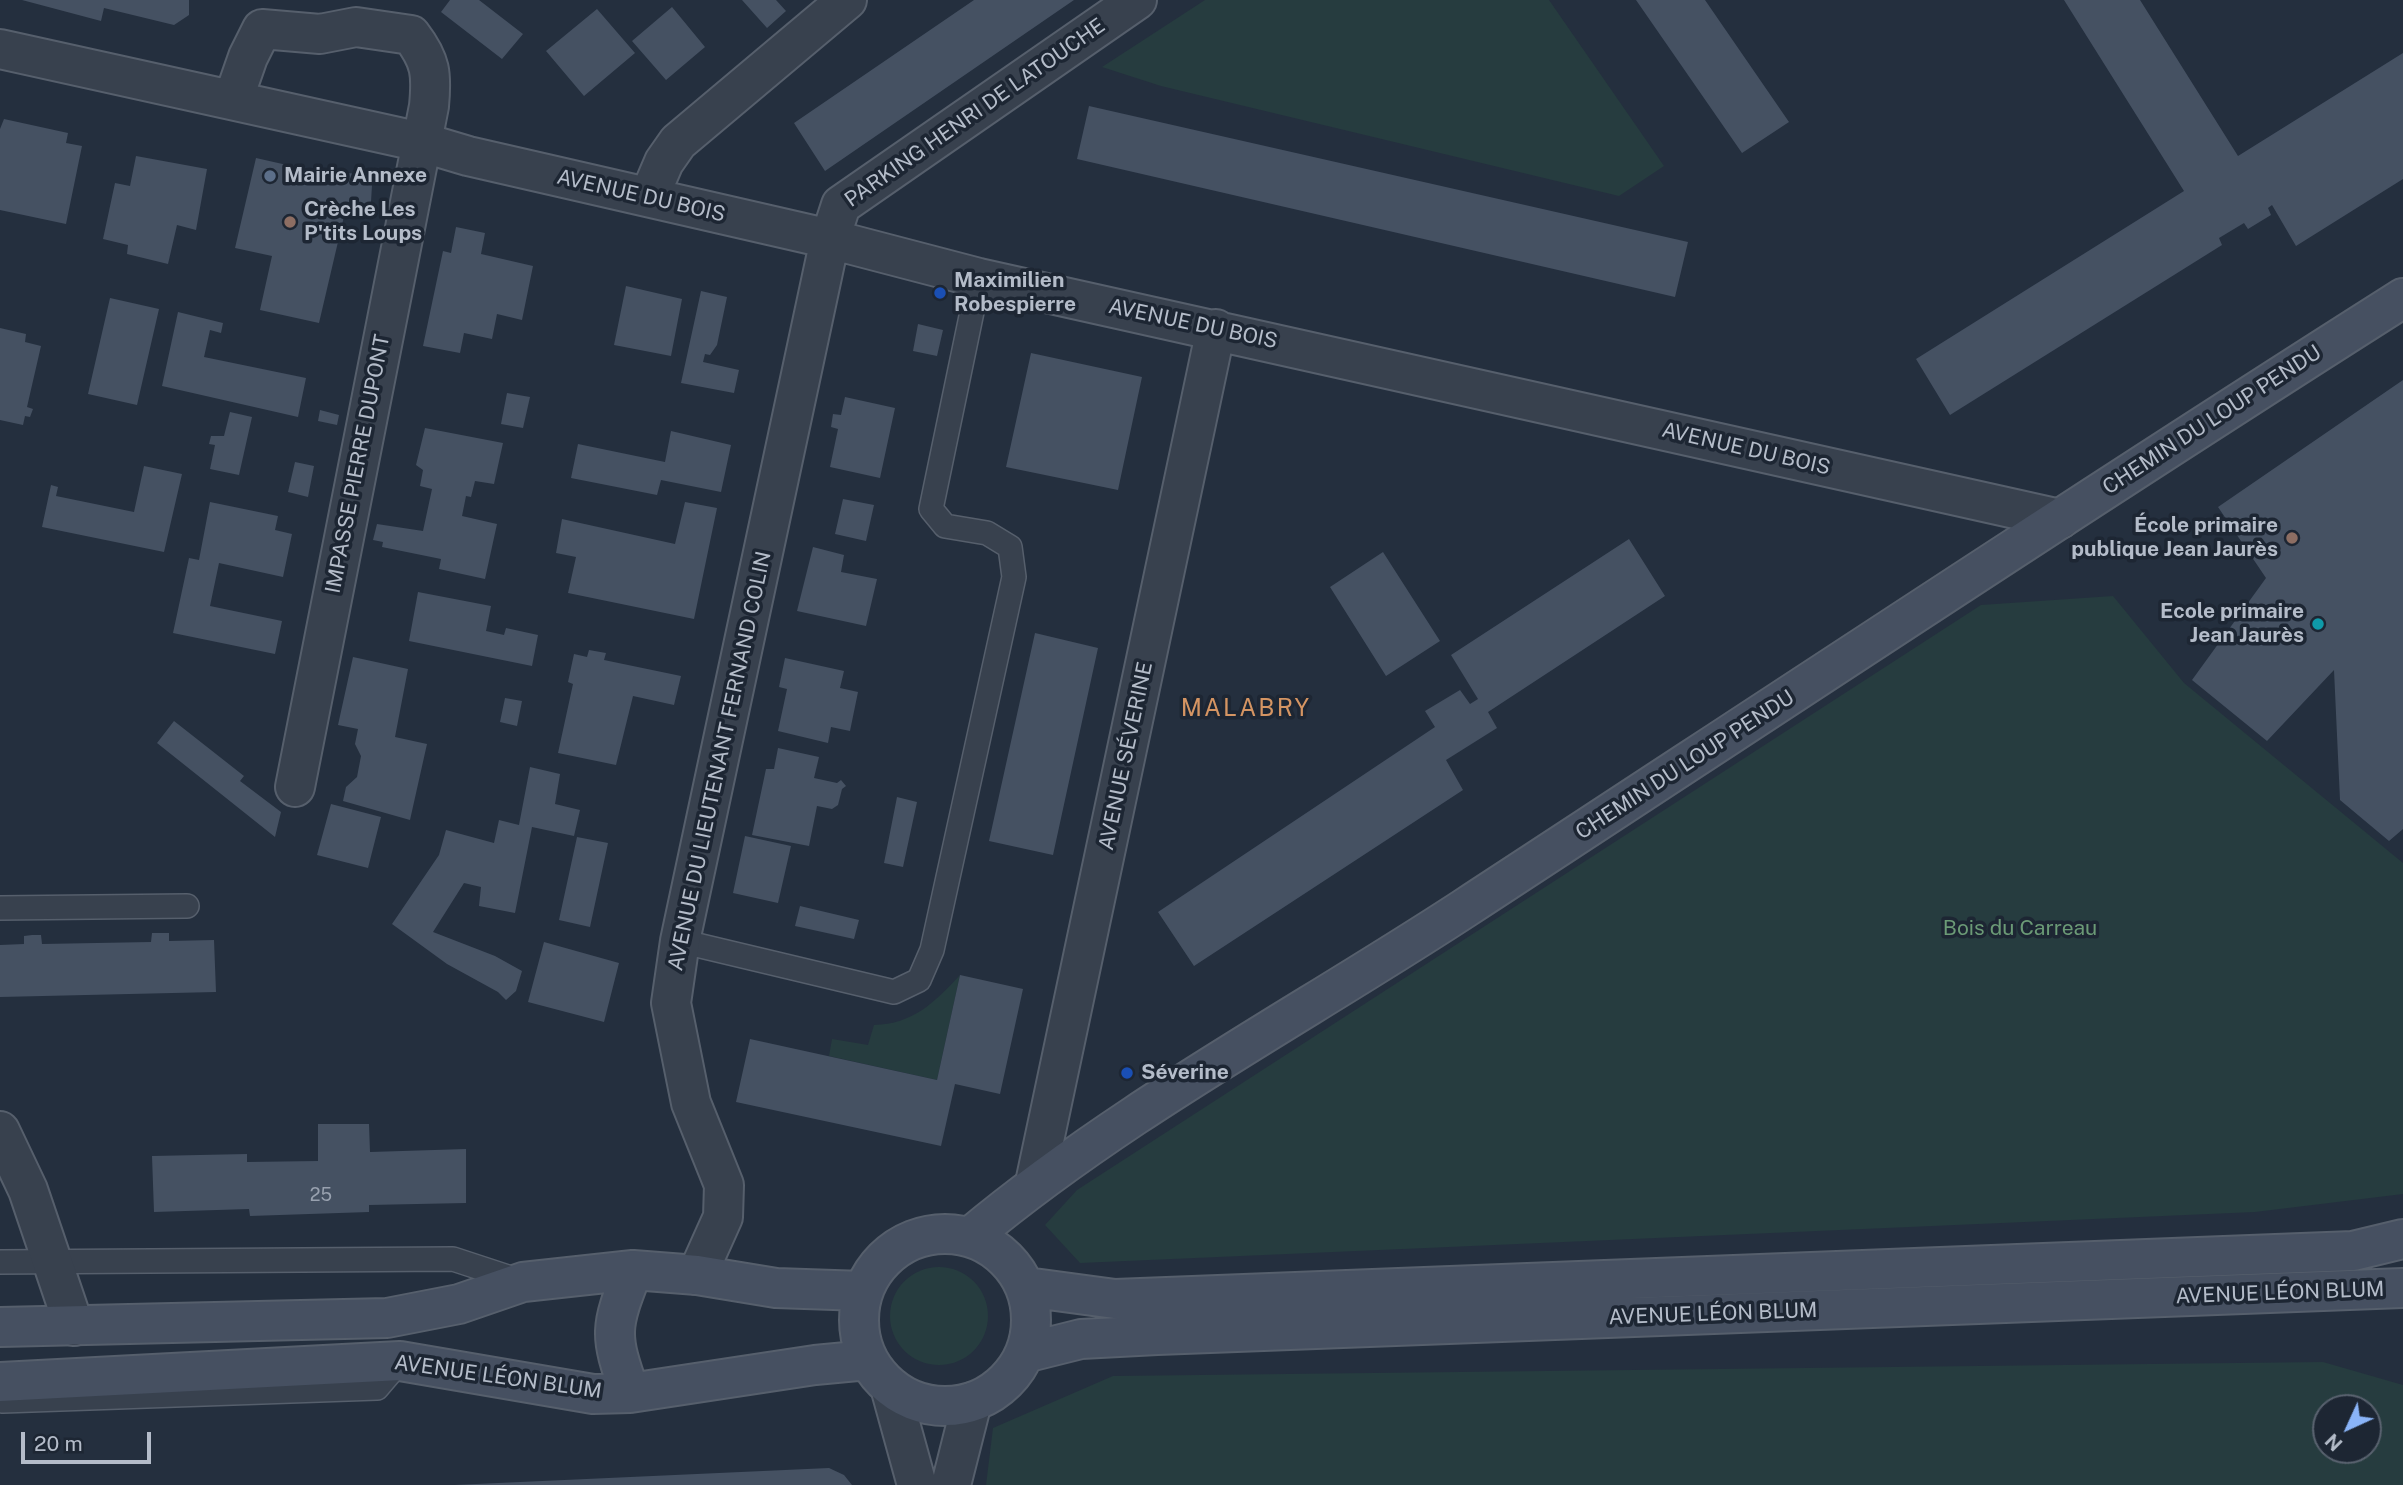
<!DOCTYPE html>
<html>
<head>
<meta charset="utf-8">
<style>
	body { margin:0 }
	#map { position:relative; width:2403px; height:1485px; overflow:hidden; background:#242f3e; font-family:"Public Sans",sans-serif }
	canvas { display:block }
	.north { position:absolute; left:2312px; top:1394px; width:70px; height:70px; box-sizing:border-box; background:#1d2633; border:2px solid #59626f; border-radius:50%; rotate:225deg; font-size:19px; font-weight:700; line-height:28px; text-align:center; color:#b4bcc9 }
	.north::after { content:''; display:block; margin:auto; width:24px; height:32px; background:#8ab4f8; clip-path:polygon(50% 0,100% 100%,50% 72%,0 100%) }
	.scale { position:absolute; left:21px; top:1432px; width:130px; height:32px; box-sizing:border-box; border:4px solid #b4bcc9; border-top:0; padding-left:9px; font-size:21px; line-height:24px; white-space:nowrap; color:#b4bcc9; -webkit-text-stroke:5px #1d2633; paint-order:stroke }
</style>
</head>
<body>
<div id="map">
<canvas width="2403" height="1485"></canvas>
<div class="north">N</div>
<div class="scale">20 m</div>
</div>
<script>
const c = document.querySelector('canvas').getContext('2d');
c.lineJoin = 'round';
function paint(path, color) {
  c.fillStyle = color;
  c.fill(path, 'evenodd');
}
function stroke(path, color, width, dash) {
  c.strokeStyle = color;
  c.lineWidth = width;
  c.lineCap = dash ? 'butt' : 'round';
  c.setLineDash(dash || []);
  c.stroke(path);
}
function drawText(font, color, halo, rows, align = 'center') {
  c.font = font + ' "Public Sans",sans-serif';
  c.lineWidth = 7;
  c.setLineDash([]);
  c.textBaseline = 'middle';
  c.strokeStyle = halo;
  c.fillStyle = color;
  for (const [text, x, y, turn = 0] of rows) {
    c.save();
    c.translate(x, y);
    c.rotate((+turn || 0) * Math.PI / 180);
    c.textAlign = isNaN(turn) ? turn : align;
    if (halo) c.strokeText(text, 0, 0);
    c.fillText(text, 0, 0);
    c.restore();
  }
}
const green = new Path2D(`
	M1205,0H1549L1664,166L1619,196L1161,86L1102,67Z
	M2113,596L2184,683L2403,863V1194L2255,1212L1080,1263L1045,1225L1077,1190L1981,605Z
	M960,975L937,1080L829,1056L832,1039L868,1045L874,1025C913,1024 934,1003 960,975Z
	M890 1316a49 49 0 1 1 98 0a49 49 0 1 1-98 0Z
	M2323,1362L2403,1385V1485H986L993,1428L1113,1376ZM2326,1408H2368V1450H2326Z`);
const building = new Path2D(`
	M22,0H189V15L174,25L104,8L101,21Z
	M450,0H479L523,34L502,59L441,12Z
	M742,0H776L786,11L767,28Z
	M974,0H1074L825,171L794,123Z
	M1636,0H1705L1789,122L1742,153Z
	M2064,0H2140L2238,156L2403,53V179L2296,246L2272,205L2268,208L2271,215L2248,229L2244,223L2219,238L2222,245L1950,415L1916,359L2184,191Z
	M672,7L705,47L666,80L632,41Z
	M597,9L635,53L584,96L546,51Z
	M1089,106L1688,242L1675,297L1077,159Z
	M4,119L68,133L66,143L82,146L66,224L0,210V129Z
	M136,156L207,169L196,230L177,225L168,264L127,254L128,245L103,239L115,183L130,186Z
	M256,158L340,177L345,173L361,174L372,185L371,202L359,213L345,212L319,323L260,310L272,256L235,248Z
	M456,227L485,233L481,254L533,266L522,320L497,314L492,339L464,333L460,353L423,346L443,251L451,253Z
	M626,286L682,299L671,356L614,345Z
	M701,291L727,297L717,345L710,355L705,354L703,362L739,370L734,393L681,383Z
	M110,298L159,309L137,405L88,394Z
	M178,312L223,323L221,333L210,330L204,357L306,378L298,417L162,386Z
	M918,324L943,330L937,356L913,351Z
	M0,328L26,334L25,342L41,346L27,407L33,409L30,417L25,416L23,425L0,420Z
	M1031,353L1142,377L1118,490L1006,467Z
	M2403,380V829L2389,841L2340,800L2334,670L2267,741L2192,680L2266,578L2218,507Z
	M507,393L530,397L523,428L501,424Z
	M845,397L895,408L880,478L830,467L838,429L831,427L833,414L841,415Z
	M320,410L339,415L337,425L318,421Z
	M230,412L252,417L239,475L210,469L215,445L209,444L211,436H224Z
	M425,428L503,443L494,484L475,481L471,497L466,496L462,516L497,524L485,579L439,569L441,559L382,547L383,542L373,540L377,524L423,531L432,489L420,486L423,470L416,465Z
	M671,431L731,445L721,492L661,480L657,495L571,478L578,444L665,462Z
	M295,462L314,466L308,497L288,492Z
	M144,466L182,474L164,552L42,527L51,485L58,487L56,496L134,512Z
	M843,499L874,505L866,541L835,534Z
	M210,502L278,516L275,530L292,534L283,577L219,563L210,606L282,621L275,654L173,633L189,558L199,560Z
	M685,502L717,508L694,619L568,593L576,557L556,553L562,519L675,544Z
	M1629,539L1665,596L1488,712L1497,728L1446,760L1463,790L1194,966L1158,912L1435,727L1425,711L1460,690L1470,704L1478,699L1451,655Z
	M813,547L844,555L841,572L877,579L866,626L797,611Z
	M1383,552L1440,641L1386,676L1330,587Z
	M418,592L491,606L486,631L504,635L506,628L538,635L532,666L409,641Z
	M1035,633L1098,648L1053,855L989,841Z
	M589,650L606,653L604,660L681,676L674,705L633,696L616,765L558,753L573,684L568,682L574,654L587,657Z
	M353,657L408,669L395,737L427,744L410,820L343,801L346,787L357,777L361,756L355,744L358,729L338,725Z
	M785,658L844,671L840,688L858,692L850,731L831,727L828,743L778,731L787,689L779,687Z
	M505,698L522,701L517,726L500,722Z
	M174,721L244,776L240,781L281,812L275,837L157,743Z
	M778,748L819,757L814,778L837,783L841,780L846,786L842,789L838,805L832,809L817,806L809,846L752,835L766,769H774Z
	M530,767L560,774L555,804L580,810L574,836L532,827L515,913L479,906L481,887L464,883L433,932L495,956L522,971L516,991L506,1000L498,992L447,964L392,924L439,855L446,830L494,843L499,820L519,825Z
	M897,797L917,802L903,867L884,863Z
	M331,804L381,817L368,868L317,855Z
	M745,836L791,846L778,903L733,893Z
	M577,837L608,843L590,927L559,920Z
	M800,906L859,920L854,939L795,926Z
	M152,933H169V941L214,940L216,992L0,997V945L24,944V936L32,935H41L42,944L151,942Z
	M544,942L619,963L604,1022L528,1002Z
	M960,975L1023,989L1000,1094L955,1084L941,1146L736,1102L750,1039L937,1080Z
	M318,1124H369L370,1152L466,1149V1203L369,1205V1212L250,1216L249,1209L154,1212L152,1156L247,1154V1162L318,1161Z
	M829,1468L844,1475L852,1485H454Z`);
const service = new Path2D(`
	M0,908L187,906
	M680,941L894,992L919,980L932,950L1014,577L1010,547L987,533L945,526L931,509L979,278
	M0,1262L453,1259L520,1281
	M3,1401L377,1388L400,1361`);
const minor = new Path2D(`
	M0,49L421,142L468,156L830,239L979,278L2060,519
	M233,100L248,57L262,29L320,34L356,27L411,35C431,61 432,74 429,106L295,787
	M649,197L664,162L678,142L847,0
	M0,1131L28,1190L74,1326
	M1035,1183L1216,329
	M697,1275L723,1217L724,1185L691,1103L671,1003L680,941L830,239L841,205L1137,0
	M890,1387L917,1485
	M951,1485L972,1402`);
const secondary = new Path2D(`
	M859 1320a86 86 0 1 1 172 0a86 86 0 1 1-172 0Z
	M970,1237C1122,1110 1300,1016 1465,908C1777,704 2088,498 2403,298
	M1026,1287L1115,1299L2353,1251L2403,1239
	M0,1327L387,1318L459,1304L523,1282L633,1270L697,1275L776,1288L863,1291
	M1025,1353L1081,1339L1157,1335L2403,1288
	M0,1382L400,1361L593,1394L630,1393L815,1365L868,1360
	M630,1393C609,1334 610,1328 633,1270`);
const markers = [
	[270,176,7,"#5c6f8a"],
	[290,222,7,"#8d6e63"],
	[940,293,7,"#1a4fb4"],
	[2292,538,7,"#8d6e63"],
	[2318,624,7,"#0f9aa8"],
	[1127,1073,7,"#1a4fb4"]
];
const numberNames = [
	["25",321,1195]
];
const streetNames = [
	["PARKING HENRI DE LATOUCHE",975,113,-35],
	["AVENUE DU BOIS",641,196,13],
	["AVENUE DU BOIS",1193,324,12],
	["CHEMIN DU LOUP PENDU",2212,420,-33],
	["AVENUE DU BOIS",1746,449,13],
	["IMPASSE PIERRE DUPONT",358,464,-79],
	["AVENUE SÉVERINE",1126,756,-78],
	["AVENUE DU LIEUTENANT FERNAND COLIN",720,761,-78],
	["CHEMIN DU LOUP PENDU",1685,765,-33],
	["AVENUE LÉON BLUM",2280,1293,-2],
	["AVENUE LÉON BLUM",1713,1314,-2],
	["AVENUE LÉON BLUM",498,1377,8]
];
const poiNames = [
	["Mairie Annexe",284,176],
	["Crèche Les",304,210],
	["P'tits Loups",304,234],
	["Maximilien",954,281],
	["Robespierre",954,305],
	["École primaire",2278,526,"right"],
	["publique Jean Jaurès",2278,550,"right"],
	["Ecole primaire",2304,612,"right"],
	["Jean Jaurès",2304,636,"right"],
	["Séverine",1141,1073]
];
const parkNames = [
	["Bois du Carreau",2020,929]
];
const quarterNames = [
	["MALABRY",1246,709]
];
paint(green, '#263c3f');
paint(building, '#455162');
stroke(service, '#565f6c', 26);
stroke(minor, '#565f6c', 42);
stroke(secondary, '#565f6c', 42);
stroke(service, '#38414e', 23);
stroke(minor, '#38414e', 38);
stroke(secondary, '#465061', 38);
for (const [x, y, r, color] of markers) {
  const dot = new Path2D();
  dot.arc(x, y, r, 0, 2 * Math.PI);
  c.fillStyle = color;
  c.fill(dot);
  stroke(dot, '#1d2633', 2.5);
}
drawText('18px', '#98a1af', null, numberNames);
drawText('21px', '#b4bcc9', '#1d2633', streetNames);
drawText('bold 21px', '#b4bcc9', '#1d2633', poiNames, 'left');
drawText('21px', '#6b9a76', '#1d2633', parkNames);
c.letterSpacing = '2px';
drawText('24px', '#d59563', '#1d2633', quarterNames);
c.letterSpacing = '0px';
</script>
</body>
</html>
